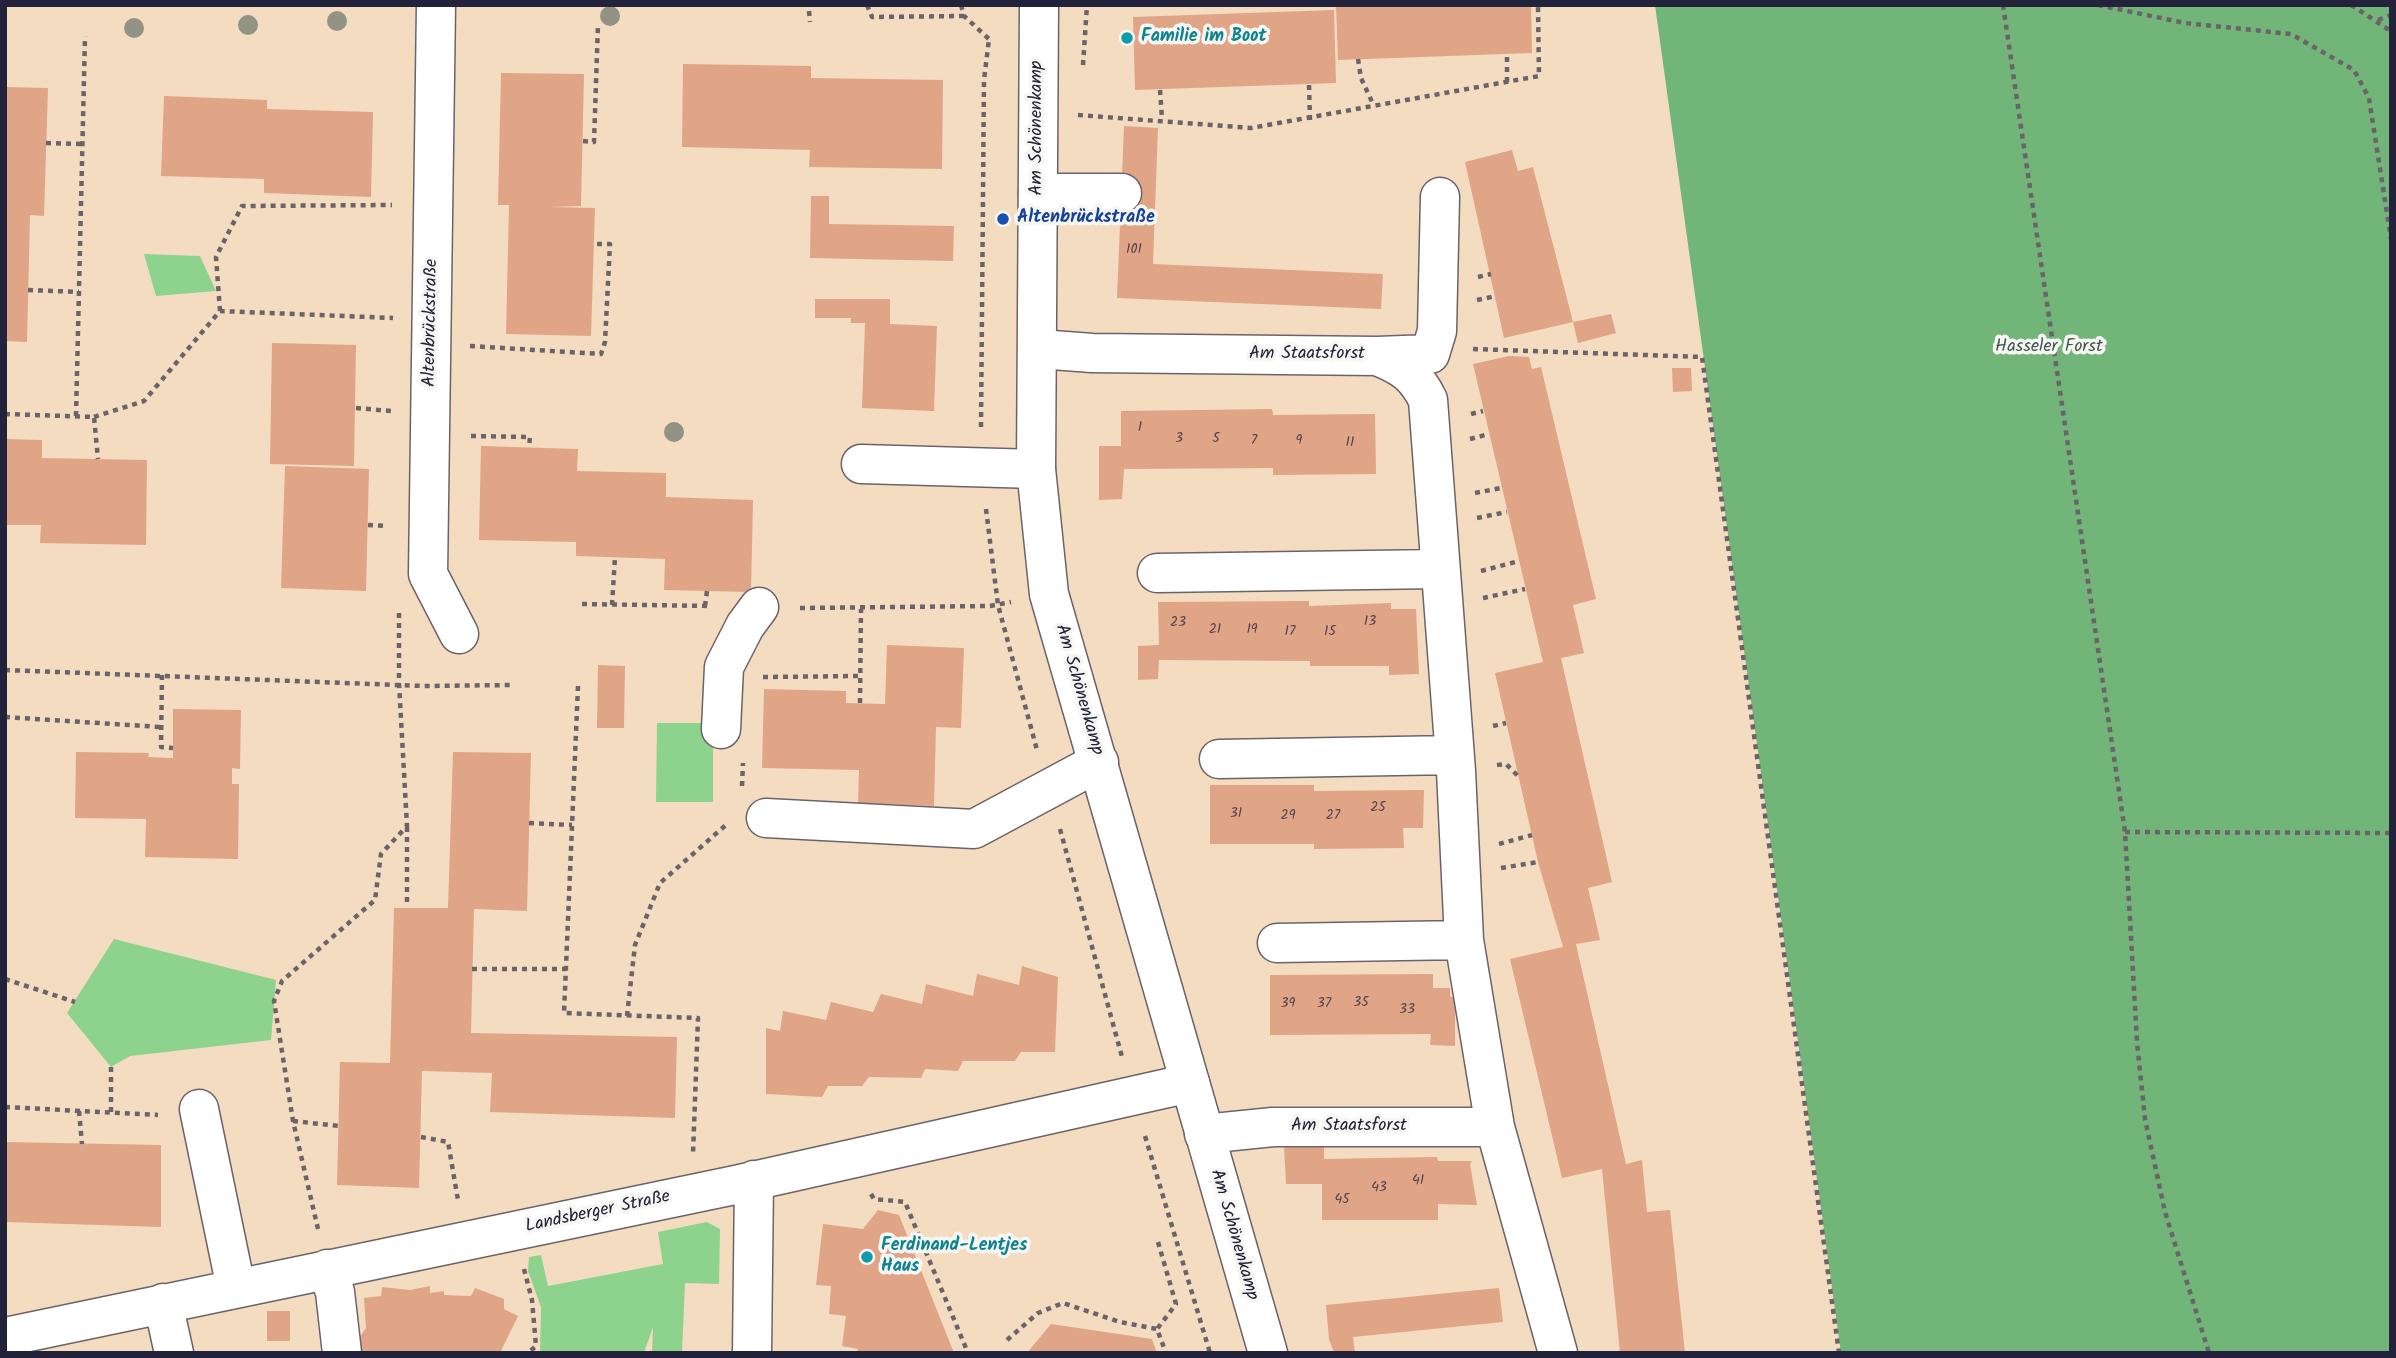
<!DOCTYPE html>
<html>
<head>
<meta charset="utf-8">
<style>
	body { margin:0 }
	#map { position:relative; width:2396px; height:1358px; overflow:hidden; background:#f4dcc0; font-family:Kalam,sans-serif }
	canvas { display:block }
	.frame { position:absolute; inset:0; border:7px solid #22223b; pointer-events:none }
</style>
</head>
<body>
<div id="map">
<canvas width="2396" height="1358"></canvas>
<div class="frame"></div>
</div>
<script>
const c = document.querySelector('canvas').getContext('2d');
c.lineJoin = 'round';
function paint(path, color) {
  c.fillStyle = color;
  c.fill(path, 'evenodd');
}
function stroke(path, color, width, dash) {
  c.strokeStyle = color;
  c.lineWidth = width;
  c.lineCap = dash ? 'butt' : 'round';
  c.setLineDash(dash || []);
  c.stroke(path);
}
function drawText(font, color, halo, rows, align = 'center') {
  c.font = font + ' Kalam,sans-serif';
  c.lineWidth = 7;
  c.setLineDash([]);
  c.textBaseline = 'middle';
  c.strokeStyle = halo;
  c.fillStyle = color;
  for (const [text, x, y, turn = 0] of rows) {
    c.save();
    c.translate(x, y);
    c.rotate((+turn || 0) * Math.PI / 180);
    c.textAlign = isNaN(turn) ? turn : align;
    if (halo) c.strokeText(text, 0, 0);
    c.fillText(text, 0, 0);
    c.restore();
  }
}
const green = new Path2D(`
	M144,254L200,256L216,291L156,296Z
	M657,723H713V802H656Z
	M114,939L276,980L271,1040L130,1056L111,1067L67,1013Z
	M707,1222L720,1229L719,1284L685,1283L682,1353H652L653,1327L644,1353H540L541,1307L528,1271L529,1257L541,1255L548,1286L663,1264L658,1232Z`);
const forest = new Path2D(`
	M1655,5H2391V1353H1841Z`);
const building = new Path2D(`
	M1336,5H1531L1532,53L1338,60Z
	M1334,10L1336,83L1135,90L1133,17Z
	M683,64L811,66V78L943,80L942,169L809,167L810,150L682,147Z
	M501,73L584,74L581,206L550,207L595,208L591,336L506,334L509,205H498Z
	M5,87L48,88L44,216L30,215L27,342L5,341Z
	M164,96L267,100V109L373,112L371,197L264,193V179L161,176Z
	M1124,126L1158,128L1153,264L1383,274L1381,309L1117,298Z
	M1512,150L1518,171L1533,167L1573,322L1504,338L1465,162Z
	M811,196H829V224L954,226L953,261L810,258Z
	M815,299H890V324L937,326L934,411L862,408L865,323H851V318H815Z
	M1611,314L1616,333L1578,343L1573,322Z
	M272,343L356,345L354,466L270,464Z
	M1509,356L1529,357L1532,369L1541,367L1596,599L1573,605L1584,653L1561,658L1612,882L1588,888L1600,940L1576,944L1626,1164L1642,1160L1647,1212L1670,1210L1685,1353H1620L1602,1169L1562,1178L1510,959L1563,947L1538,862L1495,673L1543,662L1473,364Z
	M1672,368H1691L1692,391L1673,392Z
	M1272,409L1273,415L1375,414L1376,474L1273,475V468L1124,469L1122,499L1099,500V446H1121V411Z
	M5,439L42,440V458L147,460L146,545L40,543L41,525H5Z
	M481,446L578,449L577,471L666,473V497L753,500L751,592L664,590L665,559L576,556V542L479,540Z
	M285,466L369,469L366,591L281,588Z
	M1309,601V606L1391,603V609H1416L1419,674L1389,675V666H1310V661L1159,660L1158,679L1138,680V646L1159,645L1158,602Z
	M887,645L964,648L961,728L936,727L934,806L858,803L859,770L762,768L764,689L846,691V703L885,704Z
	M598,665L625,666L624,728H597Z
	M173,709L241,710L240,769L232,768V784H239L238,859L145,857L146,819L75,818L76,752L149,753L148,757L173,758Z
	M453,752L531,753L527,911L474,909L471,1033L677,1037L675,1118L490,1112L492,1073L422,1071L419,1188L337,1185L340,1062L390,1063L394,908H448Z
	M1210,785H1314V791L1424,790L1423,828H1403L1404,848L1314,849V844H1210Z
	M1022,966L1058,977L1055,1052H1021L1015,1061H963L958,1071L925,1069L921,1078L869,1077L862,1086H828L822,1097L766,1094V1028L780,1031L783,1011L826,1020L831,1002L873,1012L881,994L922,1004L926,984L973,996L977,974L1019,985Z
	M1433,974V988H1450V997H1455V1046L1430,1045L1431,1034L1270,1035V975Z
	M5,1142L161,1145V1227L5,1222Z
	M1284,1146H1324V1159L1437,1157L1438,1161H1472L1470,1164L1477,1205L1438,1204V1220H1322V1184H1286Z
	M878,1210L899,1215L954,1353H857L858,1349L842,1346L846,1316L829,1314L831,1286L816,1285L823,1224L863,1229Z
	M430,1286V1293L444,1291V1295L471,1296L475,1288L504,1299V1309L518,1316L500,1353L356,1351V1343L366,1328L364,1298L381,1296L382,1287L410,1290Z
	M1499,1288L1503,1322L1353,1337L1355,1353H1334L1329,1339L1326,1305Z
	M267,1311H290V1341H267Z
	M1051,1324L1152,1339L1157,1353H1027Z`);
const path = new Path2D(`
	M867,5L872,17L964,16
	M961,5L964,16L989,39
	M2003,5L2125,832L2137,1042L2145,1119L2165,1212L2209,1353
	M2098,5L2185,23L2291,34L2354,70L2369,98L2391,239
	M2351,5L2391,31
	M809,11L810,22
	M2378,20L2391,15
	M1358,59L1361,78L1373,104
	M1083,65L1087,5
	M1507,82V54
	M1309,85L1310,120
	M1160,90L1162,119
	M1078,115L1251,128L1539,76L1538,5
	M583,141L594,142L598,24
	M46,143L82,144
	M1478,277L1491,274
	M28,290L79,292
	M1477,300L1496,296
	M220,311L216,257L242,206L392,205
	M470,346L601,354L605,342L610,244H594
	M1473,349L1702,357L1839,1353
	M356,408L391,411
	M5,414L94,417L98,459
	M1471,414L1483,411
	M76,416L85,36
	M94,417L144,401L220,311L393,318
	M981,427L984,80L989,39
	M471,436L530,437L529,448
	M1470,439L1489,434
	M1475,493L1501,488
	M986,509L998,605L1037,750
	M1477,518L1507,512
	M368,525L388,526
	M1481,571L1519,561
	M1483,598L1525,589
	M582,604L710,606
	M612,605L615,557
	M705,606L707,591
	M800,608L990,606L1011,602
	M5,670L424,686L512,685
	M162,675L161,747L173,748
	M763,677L860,676
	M578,686L564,1013L698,1018L693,1154
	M860,703L861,609
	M5,717L160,727
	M1493,726L1506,723
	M1497,765L1506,764L1518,776
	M742,786L743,763
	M529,823L572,825
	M407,827V907
	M1060,829L1122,1057
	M2125,832L2391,833
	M1499,844L1532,835
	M1501,868L1538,862
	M472,969H566
	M5,979L75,1002
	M627,1016L635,945L660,883L727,824
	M5,1107L158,1115
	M79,1111L82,1144
	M111,1112V1067
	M293,1121L339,1126
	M1145,1136L1210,1353
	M421,1137L448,1142L458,1200
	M871,1194L874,1199L905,1202L968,1353
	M318,1229L293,1121L274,1001L282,981L375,900L381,854L407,826L399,683V611
	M1158,1242L1176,1304L1157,1329L1166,1353
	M524,1269L532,1300L536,1346L528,1353
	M1007,1340L1038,1313L1063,1303L1120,1322L1157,1329`);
const minor = new Path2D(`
	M436,5L428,574L459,634
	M1038,193H1122
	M1039,349L1092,353L1377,356C1403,366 1416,375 1428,400L1456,771L1464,940L1495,1127L1558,1353
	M1377,356L1430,354L1437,331L1440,197
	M861,464L1036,469
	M1157,573L1438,569
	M721,729L724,667L745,626L759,607
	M1219,759L1454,755
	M766,818L974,829L1099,762
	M1277,943L1464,940
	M199,1109L236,1288
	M1204,1134L1273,1127H1495
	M327,1269L335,1292L342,1353
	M163,1303L174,1353
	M5,1337L735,1185L1190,1083
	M752,1353L754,1180`);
const major = new Path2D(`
	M1039,5L1036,469L1049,594L1268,1353`);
const trees = [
	[610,16],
	[337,21],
	[248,25],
	[134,28],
	[674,432]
];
const markers = [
	[1127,38,7,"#0f9aa8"],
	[1003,219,7,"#1a4fb4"],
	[867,1257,7,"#0f9aa8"]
];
const numberNames = [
	["101",1134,251],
	["1",1140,429],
	["3",1179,440],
	["5",1216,440],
	["7",1254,442],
	["9",1299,442],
	["11",1350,444],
	["13",1370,623],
	["23",1178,624],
	["21",1215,631],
	["19",1252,631],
	["17",1290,633],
	["15",1330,633],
	["25",1378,809],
	["31",1236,815],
	["29",1288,817],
	["27",1333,817],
	["35",1361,1004],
	["39",1288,1005],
	["37",1324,1005],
	["33",1407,1011],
	["41",1418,1182],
	["43",1379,1189],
	["45",1342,1201]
];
const cultureNames = [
	["Familie im Boot",1141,38],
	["Ferdinand-Lentjes",881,1247],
	["Haus",881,1268]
];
const streetNames = [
	["Am Schönenkamp",1038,128,-90],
	["Altenbrückstraße",432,323,-89],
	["Am Staatsforst",1307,355],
	["Am Schönenkamp",1078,690,74],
	["Am Staatsforst",1349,1127],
	["Landsberger Straße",598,1213,-12],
	["Am Schönenkamp",1233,1235,74]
];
const transitNames = [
	["Altenbrückstraße",1017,219]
];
const parkNames = [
	["Hasseler Forst",2049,348]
];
paint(green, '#8dd38e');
paint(forest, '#72b579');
paint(building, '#e0a487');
stroke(minor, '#6c636a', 41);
stroke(major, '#6c636a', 41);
stroke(path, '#6c636a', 4.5, [5, 5]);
stroke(minor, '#fff', 38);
stroke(major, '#fff', 38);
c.fillStyle = '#929385';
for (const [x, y] of trees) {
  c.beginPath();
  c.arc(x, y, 10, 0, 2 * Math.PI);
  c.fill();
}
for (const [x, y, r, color] of markers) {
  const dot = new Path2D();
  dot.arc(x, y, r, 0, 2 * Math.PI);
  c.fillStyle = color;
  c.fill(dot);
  stroke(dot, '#f6f6f2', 2.5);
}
drawText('14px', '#52424e', null, numberNames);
drawText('bold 18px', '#0d838f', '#f6f6f2', cultureNames, 'left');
drawText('18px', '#22223b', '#f6f6f2', streetNames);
drawText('bold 18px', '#164399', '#f6f6f2', transitNames, 'left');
drawText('18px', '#425754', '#f6f6f2', parkNames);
</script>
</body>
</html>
